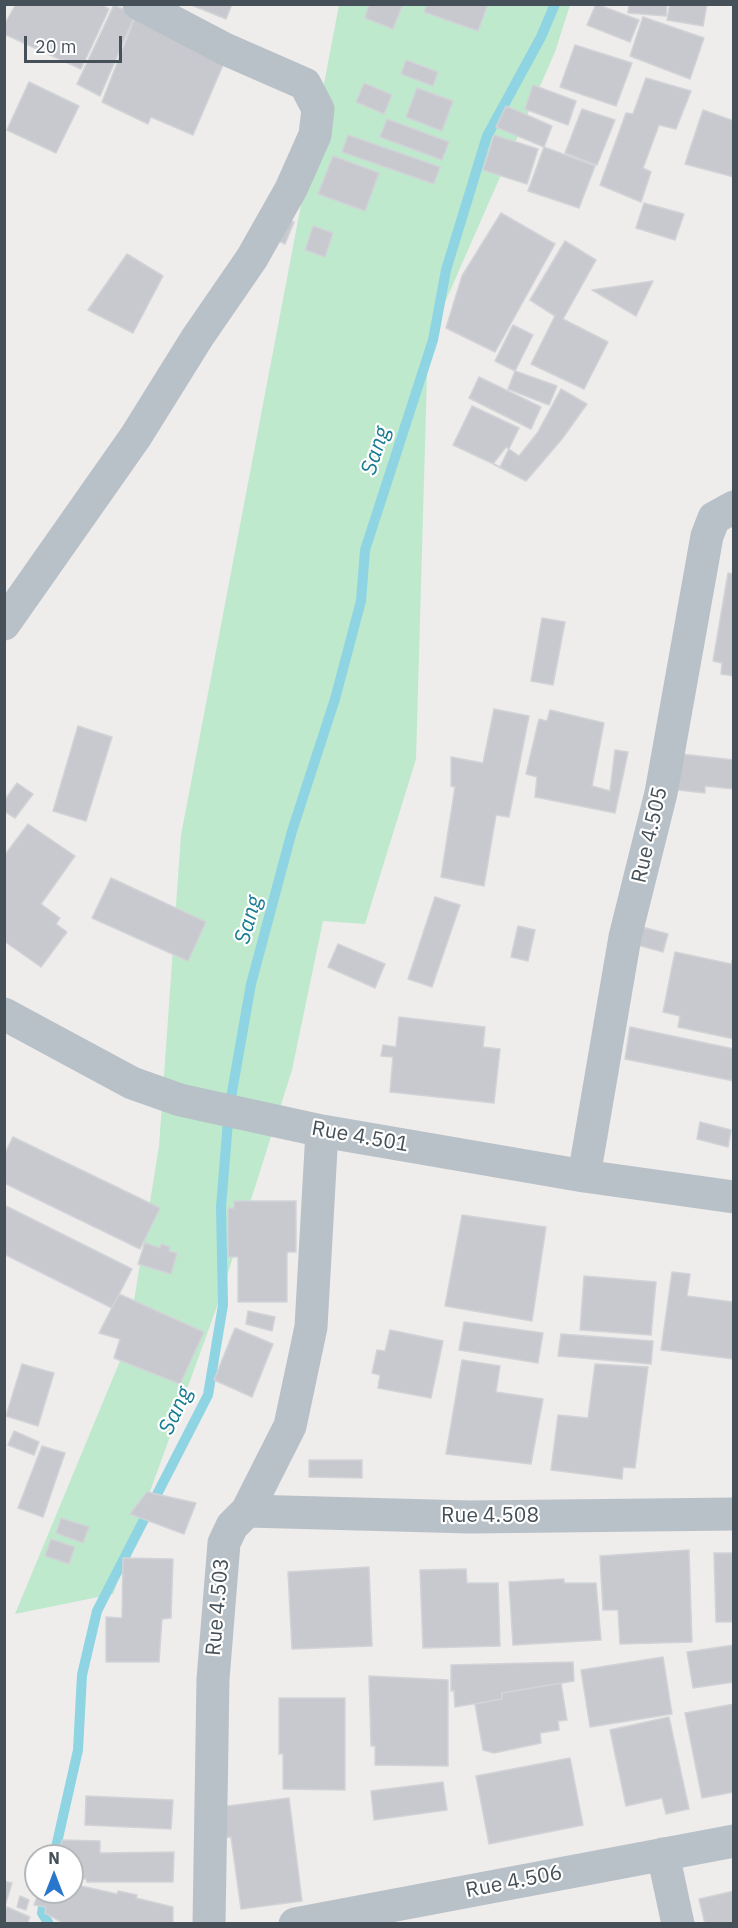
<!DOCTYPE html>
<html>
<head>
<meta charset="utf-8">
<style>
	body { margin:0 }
	#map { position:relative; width:738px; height:1928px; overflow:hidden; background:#efecec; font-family:"IBM Plex Sans",sans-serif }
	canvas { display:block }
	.frame { position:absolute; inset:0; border:6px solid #465058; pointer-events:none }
	.north { position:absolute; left:24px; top:1844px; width:60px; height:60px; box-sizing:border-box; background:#fff; border:2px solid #b5b9bc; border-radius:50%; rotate:0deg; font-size:16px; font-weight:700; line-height:24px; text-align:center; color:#465058 }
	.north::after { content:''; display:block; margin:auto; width:21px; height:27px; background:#2977cc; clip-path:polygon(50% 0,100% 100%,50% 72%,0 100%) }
	.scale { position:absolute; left:24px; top:36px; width:98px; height:27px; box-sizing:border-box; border:3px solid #465058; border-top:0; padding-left:8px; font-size:18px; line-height:21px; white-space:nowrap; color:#465058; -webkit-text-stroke:4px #fff; paint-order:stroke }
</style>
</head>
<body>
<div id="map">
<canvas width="738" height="1928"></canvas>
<div class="frame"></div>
<div class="north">N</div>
<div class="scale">20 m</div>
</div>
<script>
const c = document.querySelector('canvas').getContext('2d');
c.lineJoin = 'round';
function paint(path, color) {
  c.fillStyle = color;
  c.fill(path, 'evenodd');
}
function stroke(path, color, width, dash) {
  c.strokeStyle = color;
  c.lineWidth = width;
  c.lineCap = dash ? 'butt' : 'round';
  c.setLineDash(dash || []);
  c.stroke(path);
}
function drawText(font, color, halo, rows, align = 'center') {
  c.font = font + ' "IBM Plex Sans",sans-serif';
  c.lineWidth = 4.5;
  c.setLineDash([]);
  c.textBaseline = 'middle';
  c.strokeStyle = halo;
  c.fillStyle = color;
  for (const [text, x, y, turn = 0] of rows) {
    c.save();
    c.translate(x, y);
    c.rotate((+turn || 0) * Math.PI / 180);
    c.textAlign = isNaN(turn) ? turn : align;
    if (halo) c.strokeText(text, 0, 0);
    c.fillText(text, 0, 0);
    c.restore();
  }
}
const green = new Path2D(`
	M339,5H570L555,52L428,341L416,759L365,924L323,921L292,1070L220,1298L113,1594L15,1614L127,1344L159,1146L181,835Z`);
const stream = new Path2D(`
	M54,1856L78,1750L82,1675L97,1611L208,1395L223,1305L221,1207L229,1109L251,984L292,831L335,699L361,601L365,550L433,340L446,270L487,136L541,37L555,4
	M46,1892L42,1913L49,1924`);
const building = new Path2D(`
	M16,4H100L109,9L81,69L4,34V25Z
	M189,4H232L226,19Z
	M369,4H403L393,29L365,18Z
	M427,4H488L478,31L424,12Z
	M596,4L639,20L630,42L587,25Z
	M629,4H667L666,16L628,13Z
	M670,4H707L703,26L667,20Z
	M114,5L135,15L100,96L77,84Z
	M136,15L226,58L193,135L151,117L148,124L102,102Z
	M643,17L704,38L690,79L630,56Z
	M575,45L632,63L616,106L560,87Z
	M406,60L438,72L433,86L401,74Z
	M646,78L691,91L676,129L659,125L643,168L651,172L641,202L600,185L626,113L633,114Z
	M29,82L79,106L56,153L7,130Z
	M364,83L392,95L384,114L356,102Z
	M533,85L576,101L568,125L525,109Z
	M417,88L453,101L442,131L406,117Z
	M506,106L552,126L544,147L496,127Z
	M582,109L615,120L597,165L565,153Z
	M703,110L734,121V177L685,164Z
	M387,119L449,142L442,160L380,137Z
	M348,135L440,167L434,184L342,152Z
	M494,135L538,149L527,184L483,170Z
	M544,147L595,166L579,208L528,191Z
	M333,156L379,173L365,211L318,194Z
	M644,203L684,214L675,240L636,228Z
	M501,213L555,244L495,352L446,328L462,276Z
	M281,217L294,222L285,244L272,238Z
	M313,226L333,233L325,257L305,250Z
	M565,241L596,260L563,319L608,342L584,389L531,364L555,316L530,300Z
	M127,254L163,276L133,333L88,310Z
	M653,281L636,316L592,290Z
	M513,325L533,335L515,371L495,361Z
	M515,371L557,386L549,405L508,389Z
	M479,377L541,407L531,429L469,398Z
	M561,389L587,404L562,439L526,481L493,464L506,447L519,456L538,432Z
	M472,406L519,428L500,467L453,445Z
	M728,573L734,574V676L721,674L722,663L713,661Z
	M542,618L565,622L553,685L531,681Z
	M494,709L529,716L509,817L496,815L484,886L441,877L455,787L451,786V757L483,763Z
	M550,710L604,723L592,786L610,791L615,750L628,752L615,813L535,797L537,777L526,774L539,719L547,721Z
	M78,726L112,737L86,821L53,811Z
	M681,754L734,760V789L705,786V793L678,790Z
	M17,783L33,794L15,818L4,811V801Z
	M28,824L75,856L41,904L60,918L56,924L67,932L41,967L4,941V856Z
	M111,878L206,922L188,961L92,918Z
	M435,897L460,905L432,987L408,979Z
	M635,925L668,934L663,952L630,943Z
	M518,926L535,930L528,961L511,957Z
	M338,944L385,964L375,988L328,967Z
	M675,952L731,964L734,956V1039L678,1027L680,1016L663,1012Z
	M399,1017L485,1027L483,1047L500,1049L494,1103L390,1092L393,1057L381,1056L383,1045L396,1047Z
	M630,1027L734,1049V1081L625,1059Z
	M700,1122L731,1130L728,1147L697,1139Z
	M13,1137L160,1208L140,1249L4,1183V1155Z
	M234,1201H296V1252H287V1302H238V1257H228V1208H234Z
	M4,1205L132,1269L112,1308L4,1254Z
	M462,1215L546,1227L532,1321L445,1306Z
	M145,1243L160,1248L161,1244L170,1247L169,1251L177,1253L171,1274L138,1264Z
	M672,1272L690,1274L687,1296L733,1302L734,1300V1359L661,1350Z
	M584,1276L656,1282L651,1335L580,1330Z
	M119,1294L204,1332L180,1384L114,1358L120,1339L99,1333Z
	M248,1311L275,1317L272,1331L246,1324Z
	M464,1322L543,1333L538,1363L459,1350Z
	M235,1328L273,1344L252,1397L214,1380Z
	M390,1330L443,1341L431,1398L378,1388L380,1375L372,1373L377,1350L385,1351Z
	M561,1334L653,1341L651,1364L558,1356Z
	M462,1360L500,1366L496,1392L543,1399L531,1464L446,1454Z
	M22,1364L54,1373L38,1426L6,1416Z
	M595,1364L648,1367L635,1468L623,1467L622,1479L551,1470L558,1415L588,1418Z
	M14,1431L39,1442L34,1455L8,1445Z
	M42,1446L65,1453L43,1517L18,1508Z
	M309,1460H362V1478L309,1477Z
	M147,1492L196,1503L184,1534L130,1514Z
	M61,1518L89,1527L83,1543L56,1533Z
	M51,1539L75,1547L69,1564L45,1556Z
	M689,1550L692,1642L620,1644L618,1610H603L600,1556Z
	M714,1553H734V1622H716Z
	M123,1558L173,1559L171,1618L162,1619L159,1662H106V1617L122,1618Z
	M369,1567L372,1646L292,1649L288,1572Z
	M466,1569L467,1583H498L500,1646L423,1648L420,1570Z
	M564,1579V1583H596L601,1640L513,1645L509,1582Z
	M734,1645V1682L693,1688L687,1652Z
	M663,1657L672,1714L590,1727L581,1670Z
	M573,1662L574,1681L502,1693V1699L455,1707L454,1690L451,1691V1665Z
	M369,1676L448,1680V1766L375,1765V1746H371Z
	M561,1683L567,1720L558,1721L559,1730L540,1733L541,1743L494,1753L483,1750L475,1704L502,1699V1693Z
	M279,1698H345V1790L283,1789V1754H279Z
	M734,1704V1792L702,1798L685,1713Z
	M669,1717L689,1809L666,1814L662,1798L626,1806L610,1730Z
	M570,1758L583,1825L489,1844L476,1776Z
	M443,1782L447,1810L374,1820L371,1791Z
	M86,1796L173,1800L171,1829L85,1825Z
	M289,1798L302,1901L241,1909L231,1837L220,1838L216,1811L228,1806Z
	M62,1840L100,1841V1853L174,1852L173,1882H87L86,1879L72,1877V1856H58Z
	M4,1881L12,1883L5,1906H4Z
	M72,1884L117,1894L118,1891L137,1895L136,1898L173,1907V1924H65L45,1913L46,1907L34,1905L39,1892H72Z
	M734,1891V1924H705L699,1899Z
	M20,1896L29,1900L26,1910L17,1907Z
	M7,1907L30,1917L27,1924H4V1910Z`);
const minor = new Path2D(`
	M4,624L136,436L197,338L252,258L291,189L315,135L318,109L305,84L225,49L139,4
	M4,1014L132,1083L180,1100L322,1131L584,1176L734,1197
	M584,1176L625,937L661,793L707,536L714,518L734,507
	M247,1511L470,1517L734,1514
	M663,1854L678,1924
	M209,1924L213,1679L224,1543L232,1526L247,1511L290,1426L311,1327L322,1131
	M295,1924L734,1841`);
const streetNames = [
	["Rue 4.505",650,835,-77],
	["Rue 4.501",360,1137,10],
	["Rue 4.508",490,1516],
	["Rue 4.503",218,1607,-85],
	["Rue 4.506",514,1882,-11]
];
const waterNames = [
	["Sang",376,451,-72],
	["Sang",249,920,-74],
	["Sang",176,1411,-65]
];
paint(green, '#bee9cd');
stroke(stream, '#8ed4e2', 10);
paint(building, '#c7c9cf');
stroke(building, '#d1d3d7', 1.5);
stroke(minor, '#b9c1c8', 33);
drawText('21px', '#465058', '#fff', streetNames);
drawText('italic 22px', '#197c91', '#fff', waterNames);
</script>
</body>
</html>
